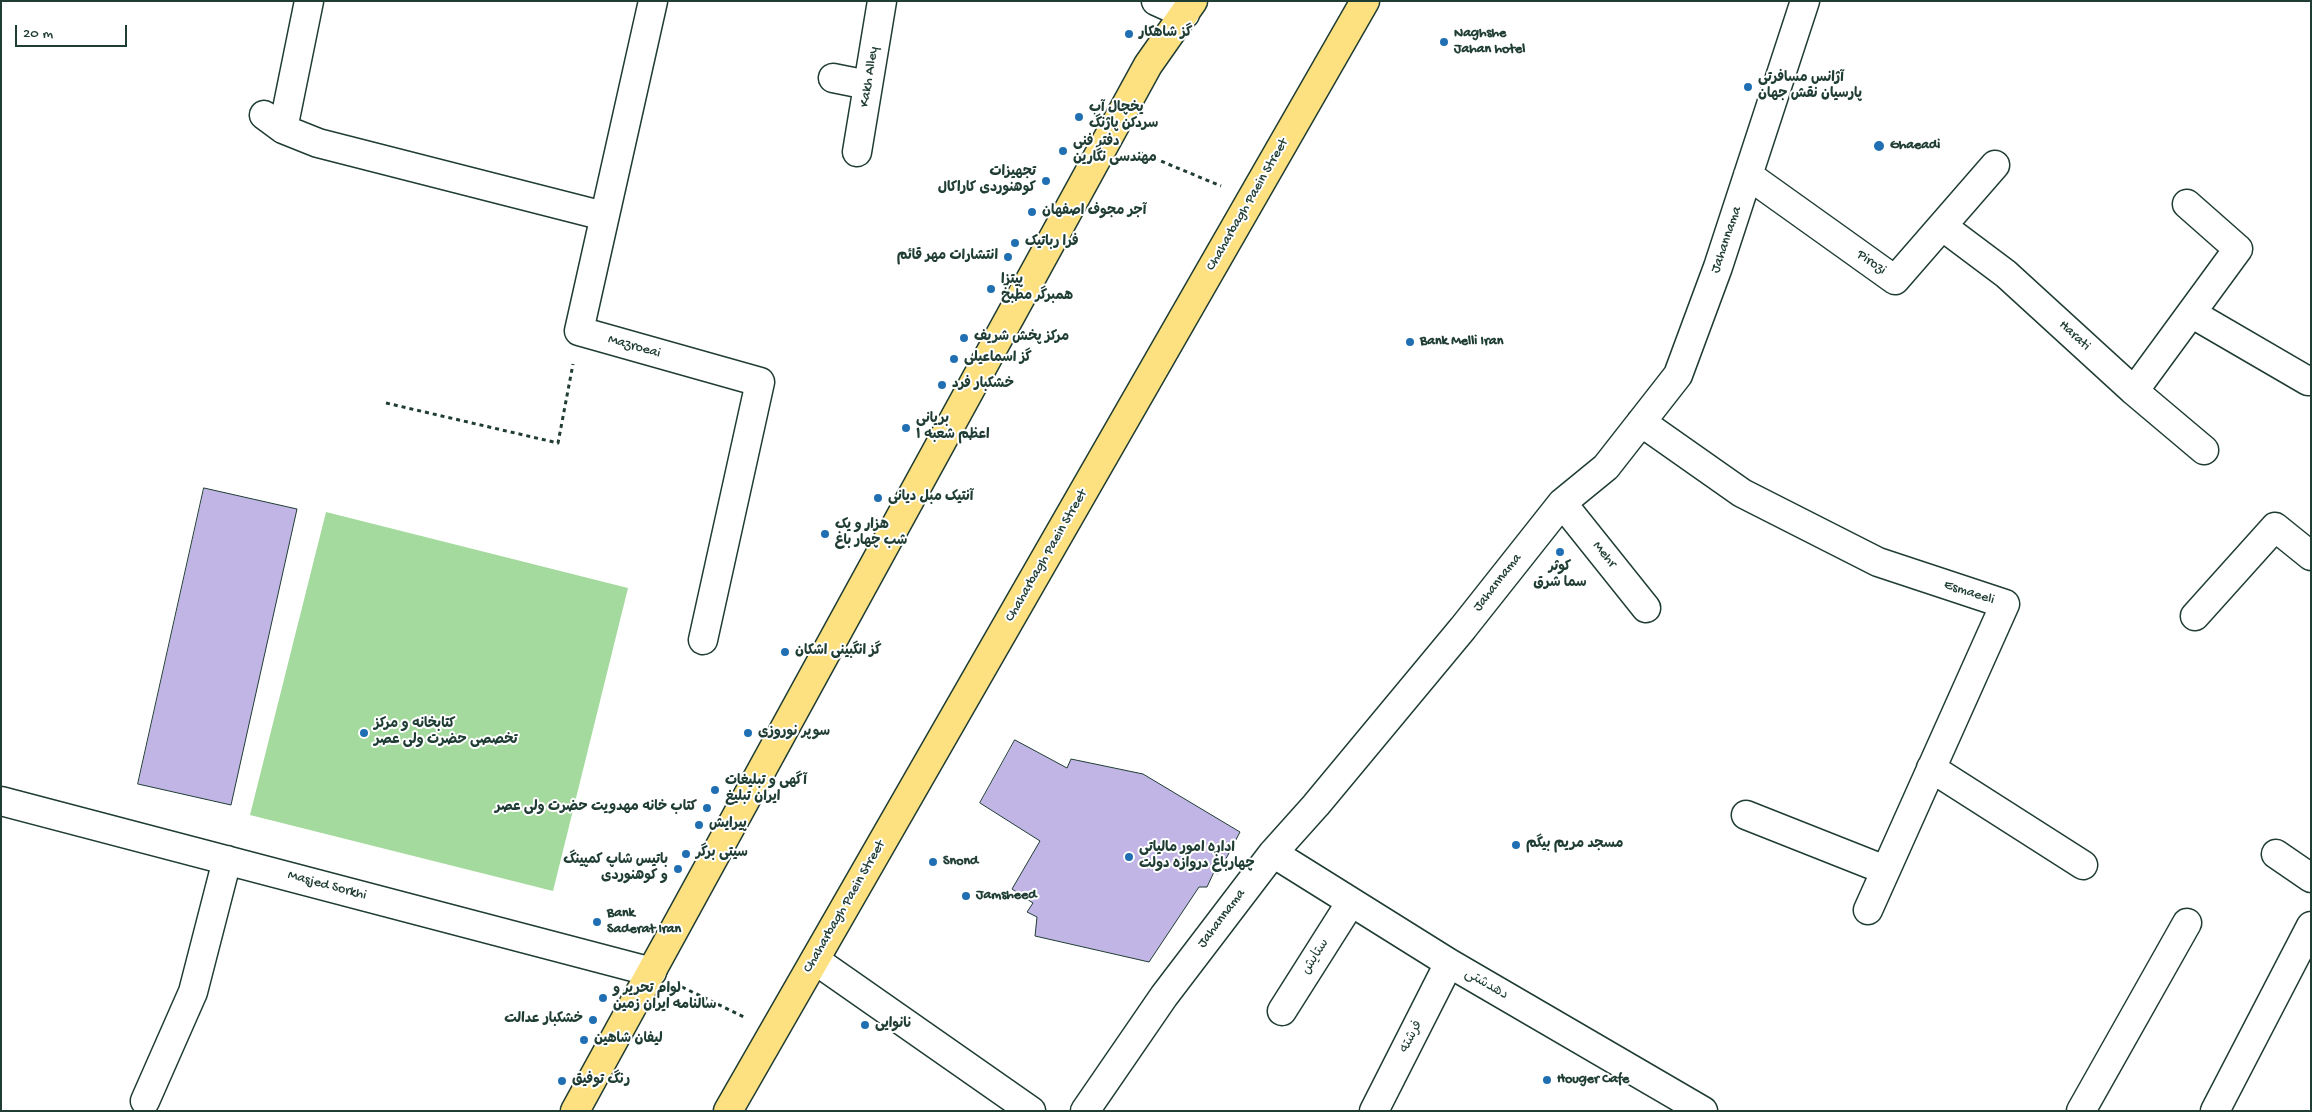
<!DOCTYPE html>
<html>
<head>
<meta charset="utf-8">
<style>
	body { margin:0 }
	#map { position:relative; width:2312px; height:1112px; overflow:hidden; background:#fff; font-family:"Gochi Hand",sans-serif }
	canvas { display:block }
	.frame { position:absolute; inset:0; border:2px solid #1f3d34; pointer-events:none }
	.scale { position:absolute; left:15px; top:25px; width:112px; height:22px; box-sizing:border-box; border:2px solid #1f3d34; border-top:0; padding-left:6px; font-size:15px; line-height:18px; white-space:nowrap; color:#1f3d34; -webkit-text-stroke:4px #fff; paint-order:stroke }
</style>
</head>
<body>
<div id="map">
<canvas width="2312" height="1112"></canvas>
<div class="frame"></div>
<div class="scale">20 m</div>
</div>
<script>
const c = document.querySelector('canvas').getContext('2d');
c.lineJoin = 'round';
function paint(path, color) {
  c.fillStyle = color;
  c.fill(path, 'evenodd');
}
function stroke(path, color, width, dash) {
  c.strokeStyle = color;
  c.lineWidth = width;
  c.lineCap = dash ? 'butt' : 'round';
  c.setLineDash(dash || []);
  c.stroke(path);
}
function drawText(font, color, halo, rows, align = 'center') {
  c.font = font + ' "Gochi Hand","Playpen Sans Arabic",sans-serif';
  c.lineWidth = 4;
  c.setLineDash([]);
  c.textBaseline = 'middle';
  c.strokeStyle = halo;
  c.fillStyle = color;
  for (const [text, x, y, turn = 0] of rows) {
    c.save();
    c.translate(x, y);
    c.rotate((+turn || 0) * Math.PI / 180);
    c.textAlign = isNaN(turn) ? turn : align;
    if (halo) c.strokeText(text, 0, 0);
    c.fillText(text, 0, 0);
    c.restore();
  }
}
const green = new Path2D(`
	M326,512L628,588L553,891L250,815Z`);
const building = new Path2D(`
	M204,488L297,509L231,805L138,784Z
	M1015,740L1067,768L1071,759L1143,774L1240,832L1218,874L1214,872L1207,887H1199L1149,962L1035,936L1037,917L1027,912L1033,903L1012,889L1040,841L980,803Z`);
const path = new Path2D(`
	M1139,152L1221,186
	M386,403L558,443L573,364
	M682,987L744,1017`);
const minor = new Path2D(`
	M653,1L579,331L760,382L703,640
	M1156,1L1185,14
	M833,78L868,85
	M264,115L283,129L318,143L604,216
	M283,129L309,1
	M857,152L882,1
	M1748,175L1895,280L1995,165
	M1942,226L2006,274L2134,391L2204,450
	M2191,313L2308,381
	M2134,391L2238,249L2187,204
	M1641,422L1742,493L1878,562L2005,604L1868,910
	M1562,503L1646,608
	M2195,616L2275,527L2311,556
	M1931,768L2083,865
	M1,801L652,972
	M1746,815L1885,870
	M1273,853L1449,963L1703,1111
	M2276,854L2311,878
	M815,960L1031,1111
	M1282,1011L1351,902
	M145,1101L193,992L227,860
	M1085,1111L1164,996L1273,853L1316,805L1463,628L1562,503L1606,467L1678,375L1718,267L1805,1
	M1374,1111L1449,963
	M2081,1111L2187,923
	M2215,1111L2311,926`);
const primary = new Path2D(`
	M575,1111L1148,65L1193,1
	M728,1111L1365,1`);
const markers = [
	[1129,34,5,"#1f6fb2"],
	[1444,42,5,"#1f6fb2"],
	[1748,87,5,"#1f6fb2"],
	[1079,117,5,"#1f6fb2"],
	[1879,146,6,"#1f6fb2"],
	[1063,151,5,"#1f6fb2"],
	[1046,181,5,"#1f6fb2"],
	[1032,212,5,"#1f6fb2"],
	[1015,243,5,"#1f6fb2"],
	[1008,257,5,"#1f6fb2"],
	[991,289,5,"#1f6fb2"],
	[964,338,5,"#1f6fb2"],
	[1410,342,5,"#1f6fb2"],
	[954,359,5,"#1f6fb2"],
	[942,385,5,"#1f6fb2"],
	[906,428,5,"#1f6fb2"],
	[878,498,5,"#1f6fb2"],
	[825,534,5,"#1f6fb2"],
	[1560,552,5,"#1f6fb2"],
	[785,652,5,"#1f6fb2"],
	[364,733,5,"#1f6fb2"],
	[748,733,5,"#1f6fb2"],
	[715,790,5,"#1f6fb2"],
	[707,808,5,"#1f6fb2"],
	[699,825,5,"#1f6fb2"],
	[1516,845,5,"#1f6fb2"],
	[686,854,5,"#1f6fb2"],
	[1129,857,5,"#1f6fb2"],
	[933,862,5,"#1f6fb2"],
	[678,869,5,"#1f6fb2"],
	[966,896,5,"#1f6fb2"],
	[597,922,5,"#1f6fb2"],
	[603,998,5,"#1f6fb2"],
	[593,1020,5,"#1f6fb2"],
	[865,1025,5,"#1f6fb2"],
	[584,1040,5,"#1f6fb2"],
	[1547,1080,5,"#1f6fb2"],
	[562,1081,5,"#1f6fb2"]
];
const poiNames = [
	["گز شاهکار",1139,34],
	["Naghshe",1454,34],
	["Jahan hotel",1454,50],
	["آژانس مسافرتی",1758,79],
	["پارسیان نقش جهان",1758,95],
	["یخچال آب",1089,109],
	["سردکن پاژنگ",1089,125],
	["دفتر فنی",1073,143],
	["مهندسی نگارین",1073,159],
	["Ghaeadi",1890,146],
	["تجهیزات",1036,173,"right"],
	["کوهنوردی کاراکال",1036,189,"right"],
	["آجر مجوف اصفهان",1042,212],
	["فرا رباتیک",1025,243],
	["انتشارات مهر قائم",998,257,"right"],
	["پیتزا",1001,281],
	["همبرگر مطبخ",1001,297],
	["مرکز پخش شریف",974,338],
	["Bank Melli Iran",1420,342],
	["گز اسماعیلی",964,359],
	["خشکبار فرد",952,385],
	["بریانی",916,420],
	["اعظم شعبه ۱",916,436],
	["آنتیک مبل دیانی",888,498],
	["هزار و یک",835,526],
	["شب چهار باغ",835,542],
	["کوثر",1560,568,"center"],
	["سما شرق",1560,584,"center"],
	["گز انگبینی اشکان",795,652],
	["کتابخانه و مرکز",374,725],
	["تخصصی حضرت ولی عصر",374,741],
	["سوپر نوروزی",758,733],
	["آگهی و تبلیغات",725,782],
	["ایران تبلیغ",725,798],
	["کتاب خانه مهدویت حضرت ولی عصر",697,808,"right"],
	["پیرایش",709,825],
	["مسجد مریم بیگم",1526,845],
	["اداره امور مالیاتی",1139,849],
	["چهارباغ دروازه دولت",1139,865],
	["سیتی برگر",696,854],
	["باتیس شاپ کمپینگ",668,861,"right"],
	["و کوهنوردی",668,877,"right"],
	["Snond",943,862],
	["Jamsheed",976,896],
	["Bank",607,914],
	["Saderat Iran",607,930],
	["لوام تحریر و",613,990],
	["سالنامه ایران زمین",613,1006],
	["خشکبار عدالت",583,1020,"right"],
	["نانوایی",875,1025],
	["لیفان شاهین",594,1040],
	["Houger Cafe",1557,1080],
	["رنگ توفیق",572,1081]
];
const streetNames = [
	["Kakh Alley",870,77,-81],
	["Chaharbagh Paein Street",1248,205,-60],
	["Jahannama",1727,240,-71],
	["Pirozi",1871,263,35],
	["Harati",2074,336,43],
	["Mazroeai",634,347,16],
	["Mehr",1604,555,51],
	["Chaharbagh Paein Street",1047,556,-60],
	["Jahannama",1498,583,-52],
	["Esmaeeli",1969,593,18],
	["Masjed Sorkhi",327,886,15],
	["Chaharbagh Paein Street",845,907,-60],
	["Jahannama",1222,919,-53],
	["ستایش",1316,957,-58],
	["دهدشتی",1486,985,30],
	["فرشته",1412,1037,-63]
];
paint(green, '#a4da9d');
paint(building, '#c1b5e6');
stroke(building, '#1f3d34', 1);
stroke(minor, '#1f3d34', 31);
stroke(primary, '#1f3d34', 31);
stroke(path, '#1f3d34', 3, [4, 4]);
stroke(minor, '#fff', 28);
stroke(primary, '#fde080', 28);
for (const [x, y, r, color] of markers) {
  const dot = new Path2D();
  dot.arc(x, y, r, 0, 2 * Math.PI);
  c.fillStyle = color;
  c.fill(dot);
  stroke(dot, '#fff', 2);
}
drawText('bold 14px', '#1f3d34', '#fff', poiNames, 'left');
drawText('14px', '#1f3d34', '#fff', streetNames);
</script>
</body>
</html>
